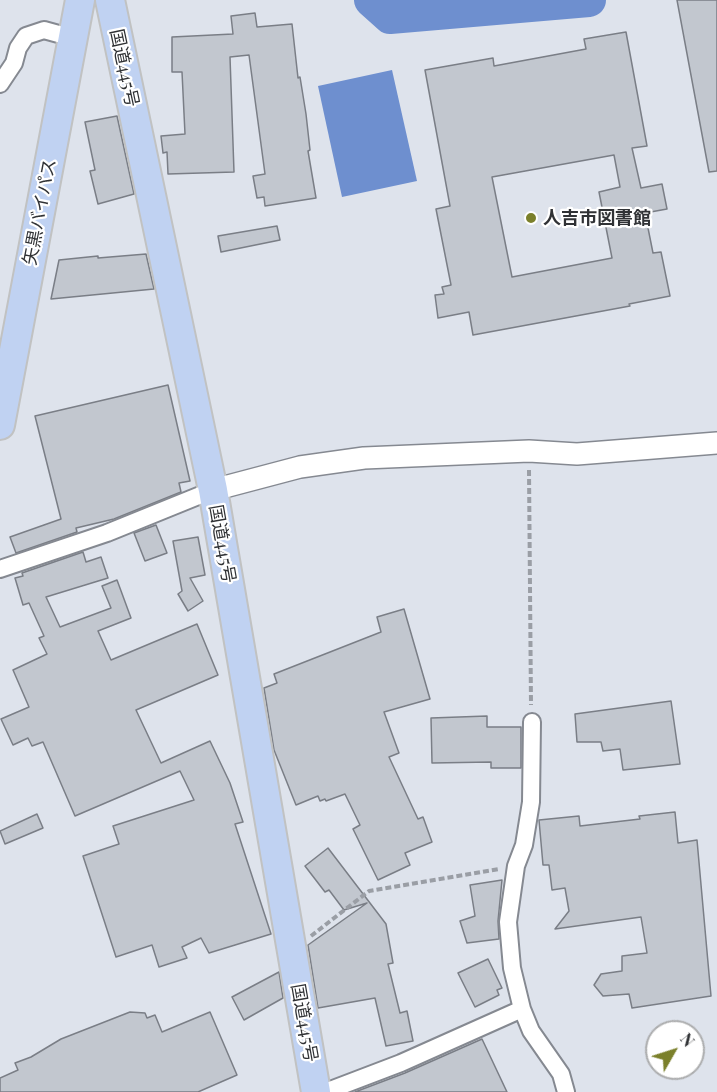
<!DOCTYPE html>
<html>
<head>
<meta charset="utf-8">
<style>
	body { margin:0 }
	#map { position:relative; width:717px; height:1092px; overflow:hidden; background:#dee3ec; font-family:"Playfair Display",serif }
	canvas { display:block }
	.north { position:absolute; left:645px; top:1020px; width:60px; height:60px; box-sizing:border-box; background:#fff; border:2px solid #acadae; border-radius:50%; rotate:51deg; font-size:16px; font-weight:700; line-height:24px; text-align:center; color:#303235 }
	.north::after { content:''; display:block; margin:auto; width:21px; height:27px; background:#7b802b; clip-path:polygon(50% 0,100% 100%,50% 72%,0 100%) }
</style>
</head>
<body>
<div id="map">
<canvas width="717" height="1092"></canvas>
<div class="north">N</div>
</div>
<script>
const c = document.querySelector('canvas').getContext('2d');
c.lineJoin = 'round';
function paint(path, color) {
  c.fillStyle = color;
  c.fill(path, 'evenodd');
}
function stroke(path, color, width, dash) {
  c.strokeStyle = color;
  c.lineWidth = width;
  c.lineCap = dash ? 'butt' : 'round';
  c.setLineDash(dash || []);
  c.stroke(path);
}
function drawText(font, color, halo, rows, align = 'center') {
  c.font = font + ' "Playfair Display","Noto Sans JP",serif';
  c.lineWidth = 4.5;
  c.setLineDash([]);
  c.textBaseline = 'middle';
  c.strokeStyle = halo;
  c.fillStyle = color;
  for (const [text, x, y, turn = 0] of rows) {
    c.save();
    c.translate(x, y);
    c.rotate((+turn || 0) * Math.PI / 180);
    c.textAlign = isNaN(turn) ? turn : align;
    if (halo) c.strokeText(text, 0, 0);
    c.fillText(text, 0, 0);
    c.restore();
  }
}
const water = new Path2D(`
	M392,70L417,181L342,197L318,86Z`);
const river = new Path2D(`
	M371,0L390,17L589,0`);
const building = new Path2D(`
	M677,0H717V171L709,172Z
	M255,13L257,27L292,24L298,78L300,77L306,114L310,150L308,151L316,198L265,206L264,197L257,198L253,176L265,174L249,55L230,57L234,172L168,174L167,152L163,153L161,136L185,134L182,72H172V37L233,34L231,16Z
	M626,32L647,146L632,148L641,188L662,184L667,209L645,213L653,253L661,252L670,296L629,304L630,306L473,335L469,312L438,318L435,295L444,294L442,287L451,285L436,209L450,206L425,70L493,58L494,66L586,49L584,39ZM614,155L620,187L599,192L612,258L512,277L492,177Z
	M117,116L134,194L98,204L90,171L95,170L85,122Z
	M277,226L280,240L221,252L218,236Z
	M146,254L154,289L51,299L59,260L98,256V258Z
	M168,385L190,481L179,483L181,492L114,519L76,528L77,532L16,553L10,537L61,519L35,416Z
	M156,525L167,553L145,561L134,533Z
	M198,537L205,575L190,578L203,601L188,611L178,594L182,591L173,541Z
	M83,552L86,562L101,557L108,578L46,597L60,627L111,608L102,586L117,580L131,618L98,631L111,660L197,624L218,675L136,710L161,763L210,741L230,783L243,822L235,824L271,934L209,953L201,938L182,947L187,958L159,967L152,945L116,957L83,856L119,844L113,826L194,800L180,771L75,816L43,742L32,746L28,738L13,745L1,719L29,707L13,670L47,654L39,638L44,636L29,603L23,605L15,578L23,576L22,573Z
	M404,609L430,699L384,712L399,753L389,757L418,819L423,817L432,842L405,853L410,865L378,880L353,829L360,825L345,794L326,801L325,799L320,801L318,796L296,805L274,750L264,688L277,683L274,674L381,632L377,617Z
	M671,701L680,764L623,770L620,749L603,751L601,742H577L575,714Z
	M487,716V727H521V768H491V762L432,763L431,718Z
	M675,812L678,843L697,840L711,996L632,1008L629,994L603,996L594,985L601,974L622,971V956L647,953L641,917L555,929L569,911L565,888L552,890L549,865H543L539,820L579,816L580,826L640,819L639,816Z
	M37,814L43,828L5,844L0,831Z
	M328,848L386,924L393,963L388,964L400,1013L407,1011L413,1041L386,1046L375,998L318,1008L308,945L367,903L344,910L329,890L325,892L305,866Z
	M502,880L498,921L499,939L467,943L460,921L475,916L470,885Z
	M488,959L502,988L497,990L499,995L475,1007L458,973Z
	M279,972L283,998L244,1020L232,997Z
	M130,1012L145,1013L147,1018L155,1015L162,1032L210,1012L237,1075L198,1092H0V1078L18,1070L15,1063L31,1057L61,1039Z
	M482,1039L507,1092H355L405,1073Z`);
const path = new Path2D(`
	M529,470L531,705
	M311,936L369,891L499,869`);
const minor = new Path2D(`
	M0,84L14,63L18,48L26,36L44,30L73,38
	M0,569L107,533L213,490
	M532,722L531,802L524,845L516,866L508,922L512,968L522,1009L531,1031L561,1074L566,1092
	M325,1092L401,1063L522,1009`);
const tertiary = new Path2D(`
	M213,490L300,467L364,458L529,451L577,454L717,443`);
const trunk = new Path2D(`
	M110,0L213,490L316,1092
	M0,425L80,0`);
const markers = [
	[531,218,6,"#7b802b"]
];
const streetNames = [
	["国道445号",124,68,78],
	["矢黒バイパス",40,212,-79],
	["国道445号",222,544,80],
	["国道445号",304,1023,80]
];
const poiNames = [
	["人吉市図書館",543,218]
];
paint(water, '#6e8fcf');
stroke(river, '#6e8fcf', 34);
paint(building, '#c2c7cf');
stroke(building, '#7a7e86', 1.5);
stroke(minor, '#858991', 20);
stroke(tertiary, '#858991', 24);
stroke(trunk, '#c1c2c2', 32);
stroke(path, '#9a9ea5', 4, [6, 3]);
stroke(minor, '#fff', 16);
stroke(tertiary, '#fff', 21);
stroke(trunk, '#c0d2f2', 28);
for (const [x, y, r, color] of markers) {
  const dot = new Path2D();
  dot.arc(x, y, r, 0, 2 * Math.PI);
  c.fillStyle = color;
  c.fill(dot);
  stroke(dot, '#fff', 2);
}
drawText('18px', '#303235', '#fff', streetNames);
drawText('bold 18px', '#303235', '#fff', poiNames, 'left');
</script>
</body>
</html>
